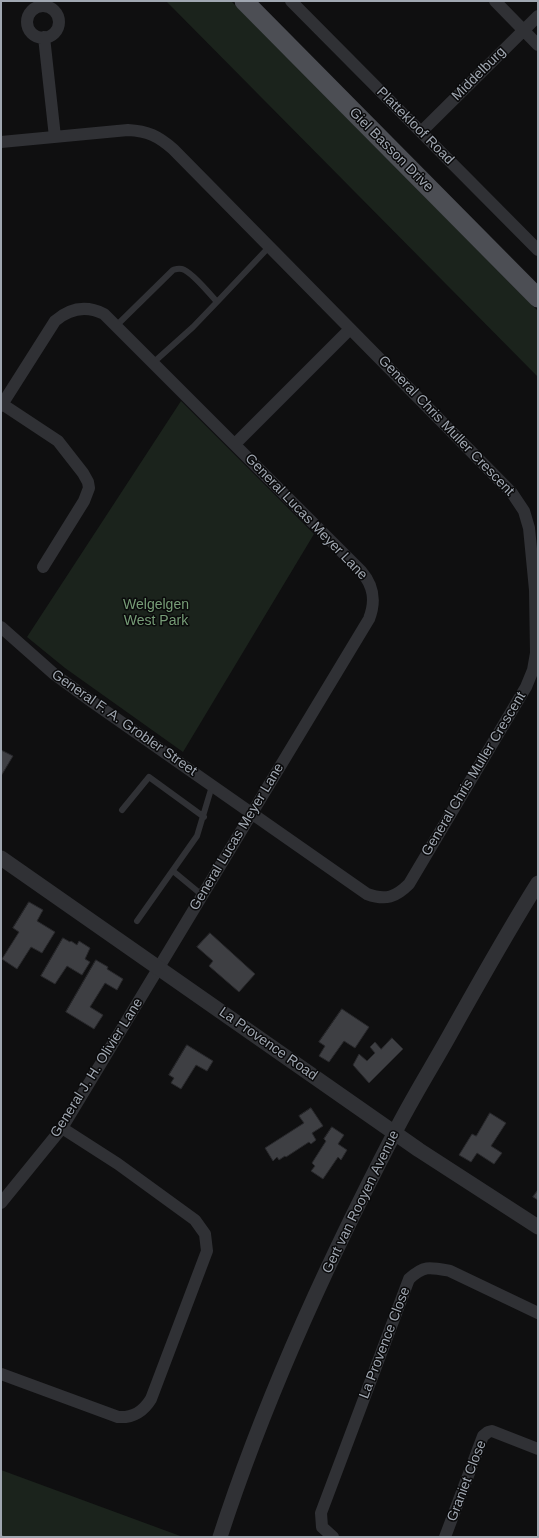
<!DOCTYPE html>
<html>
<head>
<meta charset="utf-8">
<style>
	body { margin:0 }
	#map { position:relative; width:539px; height:1538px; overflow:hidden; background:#0f0f10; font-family:Helvetica,sans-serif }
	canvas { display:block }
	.frame { position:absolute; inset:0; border:2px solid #a0a7b1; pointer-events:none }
</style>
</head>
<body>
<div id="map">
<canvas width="539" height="1538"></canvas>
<div class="frame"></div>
</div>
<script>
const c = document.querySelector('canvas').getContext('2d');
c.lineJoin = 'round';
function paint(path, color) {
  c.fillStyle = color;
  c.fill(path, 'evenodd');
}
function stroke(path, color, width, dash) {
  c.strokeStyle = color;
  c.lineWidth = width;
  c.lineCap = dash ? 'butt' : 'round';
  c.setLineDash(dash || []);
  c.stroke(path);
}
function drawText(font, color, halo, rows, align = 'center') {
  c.font = font + ' Helvetica,sans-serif';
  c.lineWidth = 3;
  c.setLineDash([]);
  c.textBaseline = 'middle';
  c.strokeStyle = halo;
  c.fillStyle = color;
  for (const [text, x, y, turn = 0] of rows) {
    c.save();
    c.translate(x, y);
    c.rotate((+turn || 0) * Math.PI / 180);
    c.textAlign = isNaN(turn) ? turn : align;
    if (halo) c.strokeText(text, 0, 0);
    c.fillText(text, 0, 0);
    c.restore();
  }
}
const green = new Path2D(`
	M166,1H231L538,311V377Z
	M181,401L314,534L183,752L65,668L27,637Z
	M1,1470L183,1537H1Z`);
const building = new Path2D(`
	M1,750L13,756L1,776Z
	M29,902L43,910L37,921L55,932L42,953L31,947L17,969L2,959L19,932L13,928Z
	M210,933L255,974L239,992L209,966L213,961L197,947Z
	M63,938L70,942L71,941L77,945L79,941L90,948L85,959L90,962L82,975L67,966L55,984L41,976Z
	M96,960L108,967L107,969L123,979L117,990L105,983L90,1007L103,1015L94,1029L66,1012Z
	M342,1009L369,1027L355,1048L344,1041L329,1062L319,1056L325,1046L319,1042Z
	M392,1038L403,1049L369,1083L353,1065L359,1054L367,1061L375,1053L370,1047L375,1042L381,1049Z
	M187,1045L213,1061L207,1071L196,1065L181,1089L171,1083L174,1078L169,1075Z
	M311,1108L323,1126L312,1133L316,1140L311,1144L309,1142L286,1157L285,1156L279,1160L277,1157L273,1161L265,1148L304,1123L299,1116Z
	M490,1113L506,1123L491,1146L502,1153L494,1164L477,1153L471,1162L459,1155L472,1134L476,1136Z
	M332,1127L344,1135L338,1144L347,1150L341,1160L338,1157L323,1179L311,1171L315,1166L312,1163L326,1141L324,1139Z
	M538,1190V1200L533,1197Z`);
const path = new Path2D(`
	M1,1536L5,1537`);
const service = new Path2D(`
	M217,302L269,247
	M117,325L173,270C176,269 178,268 182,269C191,271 210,294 217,302L193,327L154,362
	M122,810L149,777L204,817
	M173,871L202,895
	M137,921L197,836L212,786`);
const minor = new Path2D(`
	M291,1L538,250
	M495,1L538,45
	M27 22a16 16 0 1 1 32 0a16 16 0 1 1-32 0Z
	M44,37L55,137
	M421,132L538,16
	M1,142L128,130C148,131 158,136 173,149L512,493L524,511L529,528L535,590L536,653L533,670L526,687L409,884C396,897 386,901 367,894L91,701L54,674L1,627
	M2,404L58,441L83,473L88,482L89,488L84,501L43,567
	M1,406L55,321C70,308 86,305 104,314L361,571C374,586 376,601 369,619L62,1128L1,1203
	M235,444L350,329
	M1,1374L118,1417C133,1418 143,1412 151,1399L207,1251L205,1234L195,1220L118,1164L62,1128
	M333,1537L322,1527L321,1513L409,1279C424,1265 430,1267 450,1271L538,1313
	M445,1537L483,1436L488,1432L492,1431L538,1449`);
const tertiary = new Path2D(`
	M1,858L419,1150L538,1227
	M220,1537C265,1398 327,1263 394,1134C410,1102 430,1070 448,1038C477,986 506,934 538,883`);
const primary = new Path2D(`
	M244,1L538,298`);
const streetNames = [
	["Middelburg",479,74,-45],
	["Plattekloof Road",415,126,45],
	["Giel Basson Drive",391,150,45],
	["General Chris Muller Crescent",446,426,46],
	["General Lucas Meyer Lane",306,517,46],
	["General F. A. Grobler Street",124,723,35],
	["General Chris Muller Crescent",474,774,-59],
	["General Lucas Meyer Lane",237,837,-59],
	["La Provence Road",268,1044,35],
	["General J. H. Olivier Lane",97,1068,-58],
	["Gert van Rooyen Avenue",361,1202,-64],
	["La Provence Close",385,1343,-69],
	["Graniet Close",467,1481,-69]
];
const parkNames = [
	["Welgelgen",156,605],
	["West Park",156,621]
];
paint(green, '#1b231c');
paint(building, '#3e3f43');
stroke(building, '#29292c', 1);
stroke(path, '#36383c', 2.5, [2, 3]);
stroke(service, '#303135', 6);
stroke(minor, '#303135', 12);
stroke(tertiary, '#303135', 15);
stroke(primary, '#4c4e54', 19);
drawText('14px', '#a0a7b1', '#0a0a0b', streetNames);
drawText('14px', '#779d77', '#0a0a0b', parkNames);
</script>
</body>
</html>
